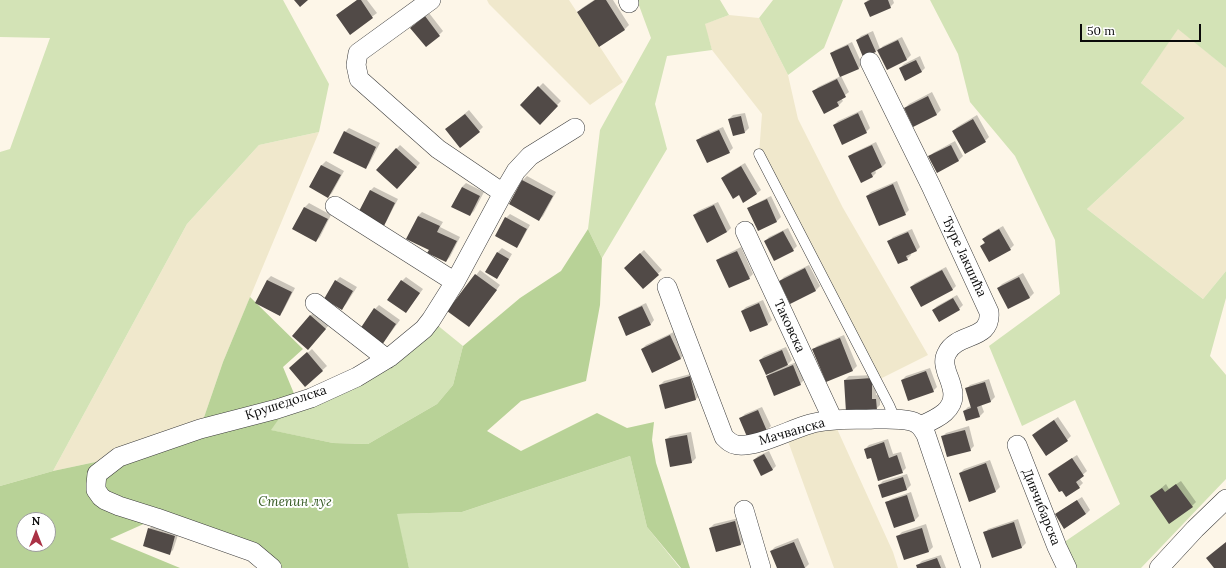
<!DOCTYPE html>
<html>
<head>
<meta charset="utf-8">
<style>
	body { margin:0 }
	#map { position:relative; width:1226px; height:568px; overflow:hidden; background:#fdf6e8; font-family:Lora,serif }
	canvas { display:block }
	.north { position:absolute; left:16px; top:512px; width:40px; height:40px; box-sizing:border-box; background:#fff; border:1px solid #9d9d9d; border-radius:50%; rotate:0deg; font-size:11px; font-weight:700; line-height:16px; text-align:center; color:#0a0a0a }
	.north::after { content:''; display:block; margin:auto; width:14px; height:18px; background:#aa3145; clip-path:polygon(50% 0,100% 100%,50% 72%,0 100%) }
	.scale { position:absolute; left:1080px; top:24px; width:121px; height:18px; box-sizing:border-box; border:2px solid #0a0a0a; border-top:0; padding-left:5px; font-size:12px; line-height:14px; white-space:nowrap; color:#0a0a0a; -webkit-text-stroke:3px #fff; paint-order:stroke }
</style>
</head>
<body>
<div id="map">
<canvas width="1226" height="568"></canvas>
<div class="north">N</div>
<div class="scale">50 m</div>
</div>
<script>
const c = document.querySelector('canvas').getContext('2d');
c.lineJoin = 'round';
function paint(path, color) {
  c.fillStyle = color;
  c.fill(path, 'evenodd');
}
function stroke(path, color, width, dash) {
  c.strokeStyle = color;
  c.lineWidth = width;
  c.lineCap = dash ? 'butt' : 'round';
  c.setLineDash(dash || []);
  c.stroke(path);
}
function drawText(font, color, halo, rows, align = 'center') {
  c.font = font + ' Lora,serif';
  c.lineWidth = 4;
  c.setLineDash([]);
  c.textBaseline = 'middle';
  c.strokeStyle = halo;
  c.fillStyle = color;
  for (const [text, x, y, turn = 0] of rows) {
    c.save();
    c.translate(x, y);
    c.rotate((+turn || 0) * Math.PI / 180);
    c.textAlign = isNaN(turn) ? turn : align;
    if (halo) c.strokeText(text, 0, 0);
    c.fillText(text, 0, 0);
    c.restore();
  }
}
const farmland = new Path2D(`
	M487,0H569L623,82L590,105L489,4Z
	M729,15L759,18L788,75L798,119L843,208L928,355L876,381L759,154L762,114L712,50L704,24Z
	M1178,28L1226,68V271L1203,299L1087,209L1185,118L1141,83Z
	M319,132L223,362L200,429L119,457L53,471L187,224L259,145Z
	M833,420L893,552L898,568H834L785,433Z`);
const green = new Path2D(`
	M0,0H283L329,84L319,132L259,145L187,224L53,471L0,486V152L10,149L50,38L0,37Z
	M637,0H720L729,15L705,24L712,50L667,56L655,104L667,149L602,258L588,229L600,130L651,38Z
	M773,0H843L824,48L788,75L759,18Z
	M930,0H1226V68L1178,29L1141,83L1185,118L1087,209L1203,299L1226,271V298L1210,356L1226,375V479L1141,568H1069L1057,547L1120,504L1075,400L1022,426L989,346L1060,294L1055,240L1015,156L970,102L958,54Z
	M431,320L463,346L453,385L437,404L368,444L333,443L270,430L288,405L311,398Z
	M630,456L647,527L680,568H409L396,514L462,512Z`);
const forest = new Path2D(`
	M588,229L602,258L600,305L586,381L521,401L487,431L521,451L597,413L627,428L654,422L652,440L656,463L690,568H681L647,527L630,456L462,512L397,514L409,568H272L157,518L110,539L180,568H0V486L53,471L119,457L200,429L223,362L250,297L303,349L283,367L295,396L271,430L333,443L368,444L437,404L453,385L463,346L520,298L561,271ZM24,520H48V544H24Z`);
const shadow = new Path2D(`
	M357,0H367L377,13L350,33L337,15Z
	M594,0H613L629,25L625,29L599,45L578,12L582,8Z
	M868,0H893L894,3L890,7L865,3Z
	M429,13L443,31L439,35L415,24Z
	M873,31L880,49L883,46L902,37L911,55L907,59L888,68L878,49L876,51L857,40L861,36Z
	M852,42L862,64L859,68L841,76L849,92L841,98L843,101L839,105L824,112L814,91L818,87L841,76L831,54L835,50Z
	M920,56L925,68L921,72L900,68L904,64Z
	M543,83L561,101L540,123L521,105Z
	M932,92L941,110L937,114L913,125L905,108L909,104Z
	M469,110L483,127L479,131L450,126Z
	M862,110L870,128L866,132L834,125L838,121Z
	M745,113L749,128L745,132L729,119L733,115Z
	M977,115L989,137L985,141L953,131L957,127Z
	M723,127L733,148L729,152L698,140L702,136Z
	M349,128L380,143L369,164L365,168L345,132Z
	M955,141L963,156L959,160L938,171L930,157L933,153Z
	M876,142L886,163L882,167L875,170L876,173L872,177L849,157L853,153Z
	M400,145L420,163L397,188L377,170Z
	M326,161L344,171L332,193L328,197L310,187L322,165Z
	M745,163L761,190L757,193L739,194L722,178L726,174Z
	M527,176L556,192L543,216L539,220L510,204L523,180Z
	M897,181L909,210L905,214L867,196L871,192Z
	M466,183L484,192L474,211L470,215L462,187Z
	M374,187L398,199L386,222L382,226L370,191Z
	M771,196L781,217L777,221L759,229L749,209L753,205Z
	M718,202L731,228L727,232L707,241L694,215L698,211Z
	M309,203L331,215L320,237L316,241L293,229L305,207Z
	M422,212L443,222L440,227L460,237L450,257L446,261L430,249L418,216Z
	M510,214L530,225L520,243L517,247L506,218Z
	M1003,226L1014,245L1010,249L981,246L985,242L983,239L987,235Z
	M788,228L797,246L793,250L765,241L769,237Z
	M912,229L920,247L916,251L911,253V255L907,259L898,263L889,241L893,237Z
	M741,247L753,274L749,278L717,260L721,257Z
	M502,248L512,254L500,274L496,278L487,272L498,252Z
	M644,250L662,270L643,288L629,264Z
	M809,265L820,286L816,290L791,302L780,281L784,277Z
	M946,267L956,286L952,290L911,287L915,283Z
	M480,270L500,285L473,322L449,311Z
	M1023,273L1034,293L1030,297L1009,308L998,288L1002,284Z
	M271,276L295,288L283,311L279,315L256,303L267,280Z
	M340,277L357,287L346,304L342,308L336,281Z
	M406,277L423,289L409,308L402,281Z
	M957,295L963,305L959,309L939,321L933,310L937,306Z
	M763,300L772,320L768,324L750,331L742,311L746,307Z
	M646,303L654,320L651,324L619,318L623,314Z
	M379,305L400,320L386,339L375,309Z
	M314,312L329,325L311,345L310,316Z
	M674,332L685,354L681,358L653,371L642,349L646,345Z
	M844,335L857,366L853,370L827,381L813,350L817,346Z
	M786,347L792,360L786,366L797,362L804,380L800,384L767,376L773,371L760,360L764,356Z
	M312,349L327,366L305,386L294,365Z
	M930,368L937,387L933,391L902,380L906,376Z
	M694,373L700,395L696,399L666,407L660,385L664,381Z
	M875,375L876,395H880V405L876,409L845,380L849,376Z
	M989,379L995,397L991,401L981,404L984,412L980,416L967,420L964,411L968,407L972,406L966,389L970,385Z
	M762,407L771,426L767,430L741,418L745,414Z
	M1058,417L1071,436L1067,440L1033,435L1037,431Z
	M969,426L974,446L970,450L942,437L946,433Z
	M691,432L696,458L692,462L671,466L666,440L670,436Z
	M888,439L893,454L901,452L906,468L902,472L871,456L865,449L869,445Z
	M769,451L776,466L772,470L754,460L758,456Z
	M1077,455L1087,471L1079,478L1083,483L1079,487L1049,474L1053,470Z
	M990,460L1000,487L996,491L969,500L960,473L964,469Z
	M907,474L911,485L907,489L879,485L883,481Z
	M1181,481L1196,502L1192,506L1151,497L1166,484L1169,489Z
	M911,492L919,516L915,520L895,527L887,503L891,499Z
	M1082,497L1090,510L1086,514L1060,511Z
	M739,518L745,540L741,544L716,550L710,528L714,524Z
	M1018,519L1026,543L1022,547L992,557L985,533L988,529Z
	M926,524L933,547L929,551L905,558L898,536L902,532Z
	M153,525L179,532L173,550L169,554L149,529Z
	M798,538L809,564L805,568H778L771,551L775,547Z
	M941,555L946,568H917L918,565L922,561Z`);
const building = new Path2D(`
	M294,0H308L300,7Z
	M357,0H361L373,18L350,35L336,15Z
	M595,0H606L625,30L599,47L577,12Z
	M870,0H888L891,8L870,17L864,3Z
	M425,16L440,36L426,47L410,28Z
	M868,34L876,52L863,57L856,40Z
	M898,40L907,60L887,70L877,50Z
	M848,45L859,69L840,77L830,53Z
	M916,60L922,72L905,81L899,68Z
	M837,79L846,97L837,102L839,106L824,114L812,91Z
	M538,86L558,106L540,125L520,105Z
	M928,96L937,115L913,127L904,108Z
	M858,113L867,133L842,145L833,125Z
	M465,114L480,132L460,148L445,129Z
	M741,116L745,133L733,136L728,119Z
	M973,119L986,142L965,154L952,131Z
	M719,130L730,153L707,163L696,140Z
	M344,131L376,147L366,169L333,153Z
	M872,145L882,167L871,173L873,177L861,183L848,156Z
	M951,145L959,161L937,173L928,156Z
	M396,148L417,167L397,189L376,170Z
	M321,165L341,175L328,198L309,187Z
	M741,166L757,194L743,203L739,195L733,199L721,178Z
	M522,180L553,196L539,221L509,204Z
	M893,184L906,215L879,226L866,196Z
	M462,187L480,196L470,216L451,207Z
	M370,190L395,203L383,228L357,215Z
	M767,199L777,222L758,231L747,208Z
	M714,205L727,232L707,243L693,215Z
	M304,207L328,219L316,242L292,229Z
	M418,216L440,226L437,232L457,241L446,262L427,253L429,250L406,239Z
	M505,217L527,229L517,248L495,236Z
	M999,229L1011,250L989,262L980,246L985,243L982,239Z
	M783,231L794,251L774,261L764,241Z
	M908,232L917,251L906,256L908,260L898,264L887,241Z
	M737,251L750,279L729,288L716,260Z
	M497,252L509,259L497,279L485,272Z
	M640,253L659,275L643,289L624,268Z
	M805,268L816,291L790,304L779,281Z
	M942,270L953,290L921,307L910,287Z
	M475,274L497,290L469,327L447,311Z
	M1019,277L1030,298L1008,309L997,288Z
	M267,280L292,292L280,316L255,303Z
	M335,280L353,291L342,310L324,299Z
	M401,280L420,293L406,313L387,300Z
	M953,298L960,310L939,322L932,310Z
	M759,303L768,325L750,332L741,311Z
	M642,306L651,325L626,336L618,317Z
	M374,308L396,324L382,345L360,329Z
	M310,315L326,329L308,350L292,336Z
	M670,335L681,359L652,373L641,349Z
	M840,338L853,371L826,382L812,349Z
	M782,350L788,365L766,375L759,360Z
	M307,352L323,371L305,387L289,368Z
	M793,365L801,385L774,396L766,376Z
	M926,371L934,392L908,401L901,380Z
	M690,376L696,400L665,409L659,385Z
	M872,378V399H876L877,410L846,412L844,380Z
	M985,382L991,402L977,407L980,417L966,421L963,411L971,408L965,388Z
	M758,410L767,431L748,439L739,418Z
	M1054,420L1068,441L1046,456L1032,435Z
	M965,430L971,451L947,457L941,436Z
	M687,435L692,463L670,467L665,439Z
	M884,442L889,458L897,455L903,473L878,481L871,458L867,459L864,449Z
	M764,454L773,470L761,476L753,460Z
	M1072,458L1084,476L1076,482L1080,488L1066,497L1062,491L1059,492L1048,474Z
	M986,463L996,492L969,502L959,473Z
	M903,477L907,490L882,498L878,485Z
	M1176,484L1193,507L1169,524L1150,496L1162,488L1165,492Z
	M907,495L915,521L894,528L885,502Z
	M1077,500L1086,514L1064,529L1055,514Z
	M735,521L741,545L716,552L709,528Z
	M1014,522L1022,548L992,558L983,532Z
	M148,528L175,536L170,555L143,546Z
	M922,528L929,552L904,560L896,536Z
	M794,542L805,568H777L770,551Z
	M1226,542V568H1214L1206,558Z
	M937,558L941,568H917L916,565Z`);
const lane = new Path2D(`
	M759,154L889,405L895,419`);
const street = new Path2D(`
	M431,0L358,53L356,65L359,79L438,149L503,193
	M628,0L629,3
	M870,62L931,186L989,312C992,341 957,332 947,353C943,360 945,366 947,373C949,378 951,383 952,388C958,410 936,419 920,426
	M335,206L455,282
	M745,231L833,420
	M667,287L724,437C728,441 731,444 737,445C756,448 791,429 810,424C831,418 853,420 874,419C886,419 899,418 911,421C919,423 922,428 926,435L971,568
	M315,303L387,359
	M1017,445L1057,547L1067,568
	M744,510L761,568
	M272,568L253,552L157,518L119,506L105,500L101,497L96,490V484L97,474L119,457L200,429L277,409L311,398L357,377L390,357L424,329L431,320L455,282L503,193L516,171L530,156L575,128
	M1159,568L1195,529L1226,499`);
const streetNames = [
	["Ђуре Јакшића",964,257,65],
	["Таковска",789,326,65],
	["Крушедолска",286,403,-18],
	["Мачванска",792,432,-16],
	["Дивчибарска",1041,507,68]
];
const parkNames = [
	["Степин луг",295,502]
];
paint(farmland, '#f0e8cc');
paint(green, '#d3e3b6');
paint(forest, '#b8d297');
paint(shadow, '#0003');
paint(building, '#514a47');
stroke(lane, '#3d3d3d', 11);
stroke(street, '#3d3d3d', 20);
stroke(lane, '#fff', 10);
stroke(street, '#fff', 19);
drawText('13px', '#0a0a0a', '#fff', streetNames);
drawText('italic 13px', '#345922', '#fff', parkNames);
</script>
</body>
</html>
